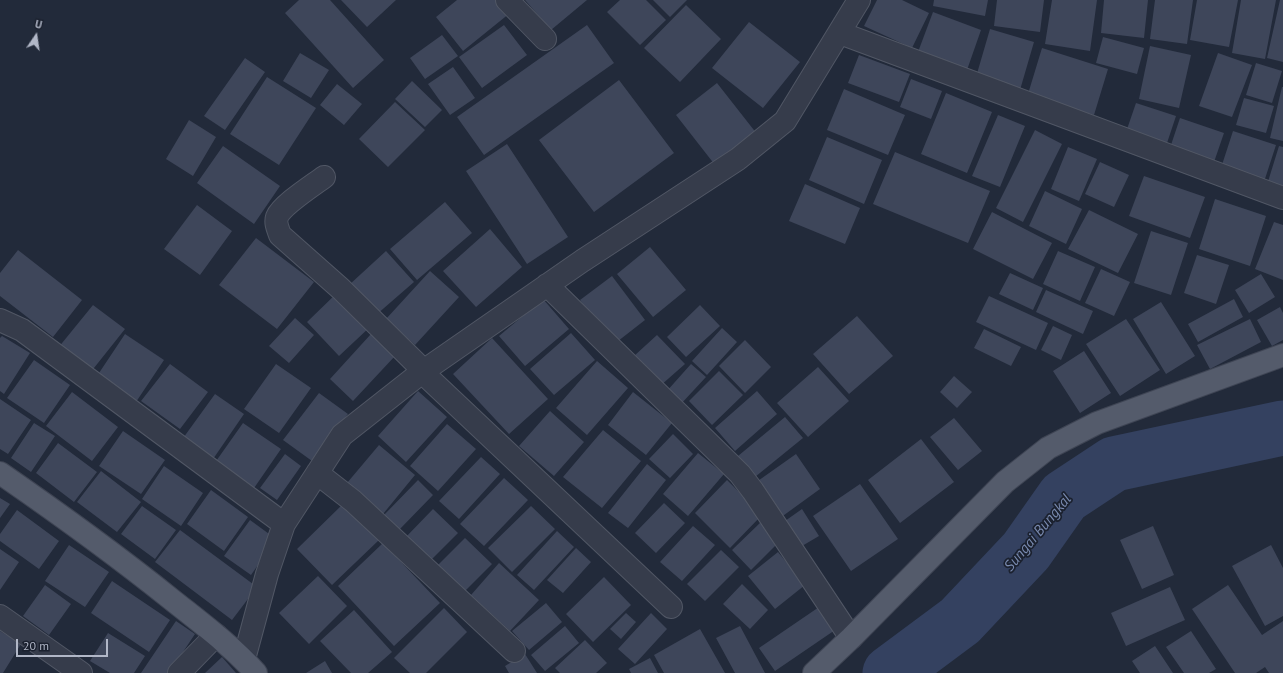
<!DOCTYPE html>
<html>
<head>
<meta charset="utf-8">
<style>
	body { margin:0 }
	#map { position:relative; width:1283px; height:673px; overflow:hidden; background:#222a3a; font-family:"PT Sans",sans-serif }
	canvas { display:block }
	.north { position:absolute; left:16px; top:16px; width:40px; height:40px; -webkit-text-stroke:3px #1b212f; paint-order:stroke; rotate:13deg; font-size:11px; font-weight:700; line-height:16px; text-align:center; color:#b1b7c7 }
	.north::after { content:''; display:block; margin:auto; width:14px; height:18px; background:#b1b7c7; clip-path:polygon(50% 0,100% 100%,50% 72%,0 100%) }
	.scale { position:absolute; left:16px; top:639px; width:92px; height:18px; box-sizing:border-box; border:2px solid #b1b7c7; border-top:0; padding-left:5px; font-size:12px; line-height:14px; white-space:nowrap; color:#b1b7c7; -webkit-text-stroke:3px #1b212f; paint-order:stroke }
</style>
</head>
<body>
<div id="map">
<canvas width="1283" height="673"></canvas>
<div class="north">U</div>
<div class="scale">20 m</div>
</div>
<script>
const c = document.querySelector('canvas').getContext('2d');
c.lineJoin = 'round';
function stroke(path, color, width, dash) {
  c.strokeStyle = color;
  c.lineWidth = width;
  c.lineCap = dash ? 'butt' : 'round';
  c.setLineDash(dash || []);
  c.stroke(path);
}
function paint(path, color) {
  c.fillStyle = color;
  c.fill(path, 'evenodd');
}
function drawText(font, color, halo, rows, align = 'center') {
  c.font = font + ' "PT Sans",sans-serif';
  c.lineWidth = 3.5;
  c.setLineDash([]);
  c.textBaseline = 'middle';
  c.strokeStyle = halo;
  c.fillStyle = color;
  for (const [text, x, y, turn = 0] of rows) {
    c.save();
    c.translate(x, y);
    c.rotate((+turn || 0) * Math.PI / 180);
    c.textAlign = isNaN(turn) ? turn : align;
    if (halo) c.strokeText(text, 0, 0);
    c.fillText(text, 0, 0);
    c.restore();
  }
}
const river = new Path2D(`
	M890,673L960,621L1026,551L1064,497L1114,464L1283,428`);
const building = new Path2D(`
	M299,0H330L384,60L353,88L285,13Z
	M341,0H396L367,27Z
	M457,0H499L510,13L463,51L436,17Z
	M525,0H587L551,30Z
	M620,0H646L666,20L640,45L607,12Z
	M653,0H687L670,17Z
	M877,0H902L929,13L912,48L864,26Z
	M934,0H988L985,16L933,6Z
	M997,0H1044L1040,32L994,26Z
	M1052,0H1097L1090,51L1045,44Z
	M1104,0H1148L1144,38L1101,33Z
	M1155,0H1193L1187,44L1150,39Z
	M1197,0H1238L1229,47L1190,40Z
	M1241,0H1276L1265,59L1232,53Z
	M1280,0H1283V62L1267,58Z
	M686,5L721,39L680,82L644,48Z
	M933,12L981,30L967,70L918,52Z
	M749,22L800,62L763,108L712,68Z
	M504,25L527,55L482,88L459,57Z
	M587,25L614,63L484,155L457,117Z
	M990,29L1034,42L1020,90L976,77Z
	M442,35L458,56L425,79L410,58Z
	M1103,37L1144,48L1137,74L1096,63Z
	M1150,46L1191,55L1179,108L1139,99Z
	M1042,48L1108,69L1094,115L1028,94Z
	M300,53L329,70L311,98L283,81Z
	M1218,53L1252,65L1232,117L1199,106Z
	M859,55L910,74L899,102L848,83Z
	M245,58L265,72L225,130L204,116Z
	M1256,63L1282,71L1272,103L1246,95Z
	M453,67L475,98L450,115L428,84Z
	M267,77L316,108L279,165L230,134Z
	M911,79L942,91L931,119L900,107Z
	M619,80L674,153L594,212L539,140Z
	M412,81L442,110L425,127L395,99Z
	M717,83L757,134L715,165L676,115Z
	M337,84L362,104L344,125L320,105Z
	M1282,87H1283V141L1270,138Z
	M844,89L905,115L888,155L827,130Z
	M946,93L992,112L967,173L921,154Z
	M1244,98L1274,106L1266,133L1236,125Z
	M395,102L425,130L388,167L359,139Z
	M1136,103L1176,116L1165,149L1125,135Z
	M998,115L1025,126L1000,187L972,176Z
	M1180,118L1224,133L1213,165L1169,151Z
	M189,120L216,137L193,176L166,159Z
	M1035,130L1062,144L1023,222L996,208Z
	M1233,131L1276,145L1263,185L1220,171Z
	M827,137L882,160L864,204L809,180Z
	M507,144L568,237L527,264L466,171Z
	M223,146L280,186L254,224L197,183Z
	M1279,146L1283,147V193L1266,188Z
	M1068,147L1097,159L1079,201L1051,189Z
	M895,152L990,191L968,243L873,204Z
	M1100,162L1129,175L1114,207L1085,194Z
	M1144,176L1205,197L1190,238L1129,216Z
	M805,184L860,208L845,244L789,221Z
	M1045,191L1082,209L1066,244L1029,226Z
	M1215,199L1266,216L1250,266L1199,249Z
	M445,202L472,233L417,280L390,249Z
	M197,205L232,231L200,275L164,249Z
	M1089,210L1138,234L1118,273L1068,249Z
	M992,212L1052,243L1033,279L973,249Z
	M1274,222L1283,225V280L1255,269Z
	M490,229L522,267L476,307L443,271Z
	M1151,231L1188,243L1171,295L1134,283Z
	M256,238L314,282L277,329L219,285Z
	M650,247L686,290L653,317L617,274Z
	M18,250L82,300L53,337L0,296V273Z
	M386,251L414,282L376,315L349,285Z
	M1058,251L1095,267L1080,301L1043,284Z
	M1197,255L1229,265L1216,304L1184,293Z
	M1101,269L1130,282L1114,316L1085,303Z
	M430,271L459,297L415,345L386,319Z
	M1010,273L1043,288L1033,310L999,294Z
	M1261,274L1275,297L1249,313L1235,290Z
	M612,276L645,320L613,345L580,300Z
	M1046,290L1093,311L1083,334L1036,312Z
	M338,292L371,326L339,356L307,322Z
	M989,296L1048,323L1036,350L976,322Z
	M543,299L569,329L525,366L499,336Z
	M1234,299L1243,317L1198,342L1188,324Z
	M1161,302L1195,356L1166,374L1133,319Z
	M93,305L125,329L90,373L58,348Z
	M700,305L720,326L686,357L667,337Z
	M1280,307L1283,313V340L1272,346L1257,320Z
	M857,316L893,356L849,394L813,354Z
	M295,318L314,335L289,363L269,346Z
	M1126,319L1160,370L1120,396L1086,344Z
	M1250,319L1261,342L1210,369L1197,345Z
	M1053,326L1072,335L1061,360L1041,350Z
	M722,328L737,342L707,375L692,361Z
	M984,329L1021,347L1011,366L974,348Z
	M571,333L595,360L554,395L530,369Z
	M125,334L164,360L134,405L95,379Z
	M371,334L395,356L353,401L330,379Z
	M657,335L685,364L660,386L634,356Z
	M2,336L30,353L4,394L0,391V338Z
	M492,338L548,399L509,434L453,374Z
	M745,340L771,367L745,393L719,366Z
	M1084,351L1111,393L1080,413L1053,371Z
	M34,360L70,385L44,423L7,398Z
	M597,361L628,388L587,435L556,408Z
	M170,364L208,392L180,429L141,401Z
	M276,364L311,388L279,433L244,409Z
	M691,364L706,377L680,405L666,392Z
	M818,367L849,401L808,437L777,403Z
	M719,371L743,395L712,425L689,401Z
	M954,376L972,392L957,408L940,392Z
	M418,391L447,417L406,462L378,436Z
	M757,391L777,414L735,451L715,428Z
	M72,392L118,427L92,461L46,426Z
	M633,392L672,423L646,455L608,425Z
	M319,393L348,414L312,461L283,440Z
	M215,394L244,414L211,462L181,441Z
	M0,399L31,420L8,454L0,449Z
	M550,411L584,442L554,476L519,446Z
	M785,417L803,438L755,477L738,456Z
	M954,418L982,451L958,470L930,437Z
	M34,423L55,436L31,472L11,458Z
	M243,423L281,449L252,491L214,464Z
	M447,424L476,449L438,491L410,466Z
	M603,430L641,461L602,508L563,477Z
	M123,431L165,460L141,494L99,466Z
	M673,434L693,454L670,478L649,459Z
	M921,439L954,482L900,523L868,480Z
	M58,443L97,472L74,502L36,473Z
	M379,445L415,475L383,514L347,483Z
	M698,453L724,474L688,516L663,494Z
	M285,454L301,466L277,500L260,488Z
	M796,454L820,489L780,518L755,483Z
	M481,457L500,474L459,519L439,501Z
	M647,464L666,480L628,528L608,513Z
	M164,466L203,493L181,526L142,499Z
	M101,471L141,502L117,532L77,502Z
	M504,478L528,500L484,546L460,524Z
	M418,480L433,495L399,530L383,516Z
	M727,480L762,515L730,548L695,513Z
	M860,484L898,539L851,571L813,516Z
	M211,490L248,517L224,551L187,524Z
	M0,498L10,504L0,518Z
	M344,503L379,540L332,585L297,549Z
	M664,503L685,523L656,553L635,533Z
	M142,506L176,530L155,559L121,534Z
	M531,506L555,529L512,572L488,548Z
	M433,509L458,533L428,563L404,539Z
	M802,509L819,536L802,546L785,521Z
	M17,510L59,541L39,569L0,541V534Z
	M250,520L276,539L251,575L224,556Z
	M761,522L780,541L751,570L732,550Z
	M693,526L715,545L682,581L660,562Z
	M1153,526L1174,575L1142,589L1120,540Z
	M180,530L257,587L232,620L155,562Z
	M557,531L574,547L534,590L517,575Z
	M465,538L492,564L465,591L438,565Z
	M383,543L440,603L394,646L338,586Z
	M69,545L109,572L85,607L45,581Z
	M1271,545L1283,568V616L1265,626L1232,566Z
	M576,548L591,562L563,593L547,580Z
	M0,549L19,562L0,590Z
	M721,550L739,567L705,601L687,584Z
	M778,552L805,585L775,609L748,576Z
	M499,563L539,600L510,631L471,595Z
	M318,576L347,606L309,644L279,613Z
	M604,577L631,605L593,642L566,614Z
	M112,581L170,620L149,652L91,613Z
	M742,584L768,610L750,629L723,604Z
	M45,585L71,604L49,635L23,616Z
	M1228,585L1262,635L1283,621V673H1269L1265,667L1256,673H1235L1192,609Z
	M1170,587L1185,620L1126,646L1111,613Z
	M546,603L562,622L529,650L512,631Z
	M822,605L838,628L775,671L759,648Z
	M444,608L467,632L426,673H410L394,658Z
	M354,610L392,652L368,673H351L320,641Z
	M626,613L636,622L621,639L610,629Z
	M651,613L667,629L635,664L618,649Z
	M176,621L195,634L169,673H141Z
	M565,626L579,643L545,671L531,655Z
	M740,626L765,673H735L716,638Z
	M700,629L725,673H664L654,655Z
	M0,631L21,644L3,673H0Z
	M1191,631L1216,669L1209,673H1184L1166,647Z
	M108,633L145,656L134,673H110L90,661Z
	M585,640L607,663L596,673H560L555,668Z
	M1155,646L1173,673H1140L1132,661Z
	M525,654L537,673H509L505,666Z
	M222,657L236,673H205Z
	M650,658L658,673H631L629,669Z
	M325,661L332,673H306Z`);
const minor = new Path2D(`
	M507,0L545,39
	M840,33L1283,198
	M324,177C312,186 282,205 277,217C275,223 278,229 280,235L341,289L421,368L422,372L671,607
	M547,285L740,474L753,491L851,638
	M0,320L22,330L284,524
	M317,473L353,501L514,651
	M0,616L81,673
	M244,659L267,574L284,524L342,435L422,372L582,261L738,159L785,121L859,0
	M179,673L216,635`);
const major = new Path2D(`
	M0,473C58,513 116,555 171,599C201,623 231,645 256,673
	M814,673L851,638L1005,482L1048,448L1097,423L1283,355`);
const waterNames = [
	["Sungai Bungkal",1038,533,-50]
];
stroke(river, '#344160', 55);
paint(building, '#3e465a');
stroke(minor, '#515765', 24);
stroke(major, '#3f4554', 24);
stroke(minor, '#363c4b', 22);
stroke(major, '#545b6b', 22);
drawText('italic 15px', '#798aaf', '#1b212f', waterNames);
</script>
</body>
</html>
